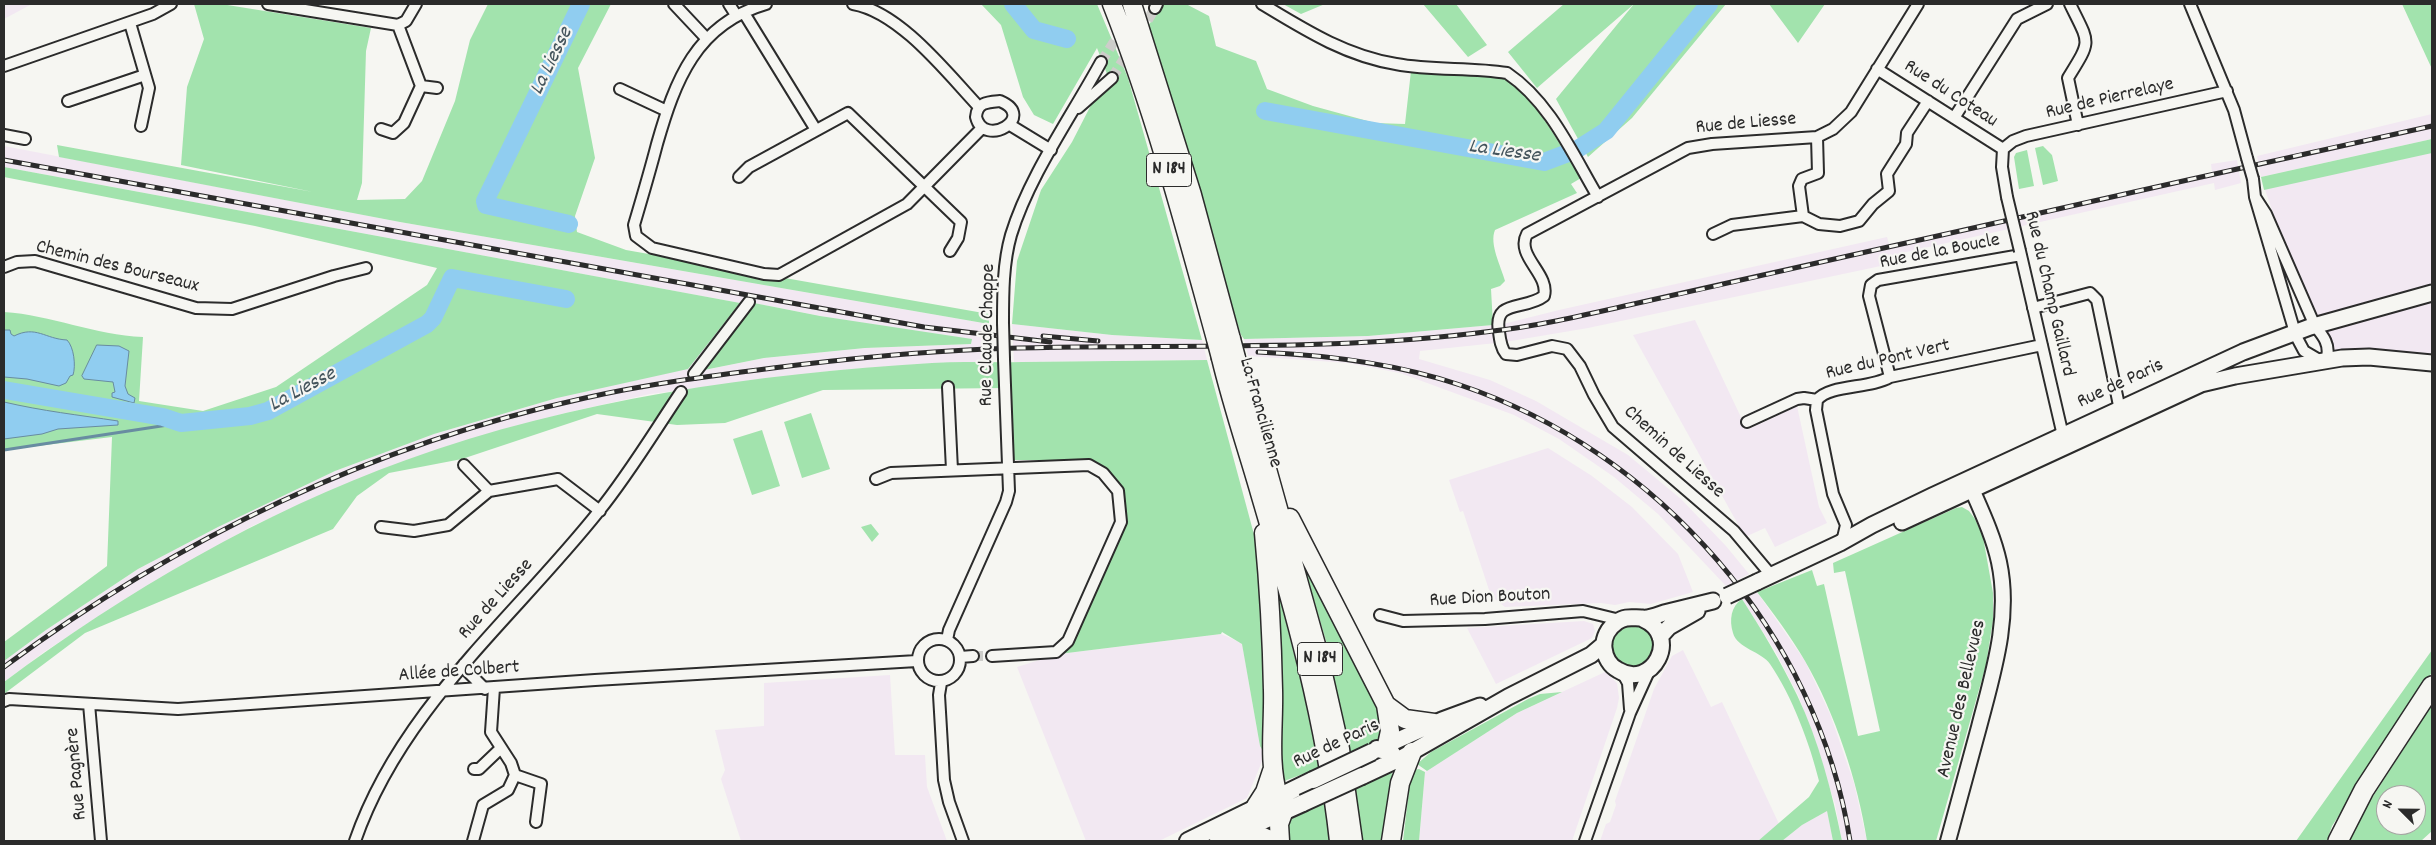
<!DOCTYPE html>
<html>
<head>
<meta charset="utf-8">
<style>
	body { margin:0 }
	#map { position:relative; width:2436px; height:845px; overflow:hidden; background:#f6f6f2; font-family:Dekko,sans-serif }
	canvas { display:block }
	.frame { position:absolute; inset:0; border:5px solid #2b2b2b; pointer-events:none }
	.north { position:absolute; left:2376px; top:785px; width:50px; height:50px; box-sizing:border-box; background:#f6f6f2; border:1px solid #a5a5a2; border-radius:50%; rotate:293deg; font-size:14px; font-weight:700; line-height:20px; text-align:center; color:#2b2b2b }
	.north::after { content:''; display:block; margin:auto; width:18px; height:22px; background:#2b2b2b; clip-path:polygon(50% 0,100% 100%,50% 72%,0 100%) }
</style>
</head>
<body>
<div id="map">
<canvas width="2436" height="845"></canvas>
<div class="frame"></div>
<div class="north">N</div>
</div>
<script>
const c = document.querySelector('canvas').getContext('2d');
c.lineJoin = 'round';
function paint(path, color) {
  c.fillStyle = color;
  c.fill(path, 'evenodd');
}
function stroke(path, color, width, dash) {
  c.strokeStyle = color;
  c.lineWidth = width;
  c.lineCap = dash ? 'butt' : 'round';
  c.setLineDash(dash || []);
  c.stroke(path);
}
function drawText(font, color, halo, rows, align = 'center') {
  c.font = font + ' Dekko,sans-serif';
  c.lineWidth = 4.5;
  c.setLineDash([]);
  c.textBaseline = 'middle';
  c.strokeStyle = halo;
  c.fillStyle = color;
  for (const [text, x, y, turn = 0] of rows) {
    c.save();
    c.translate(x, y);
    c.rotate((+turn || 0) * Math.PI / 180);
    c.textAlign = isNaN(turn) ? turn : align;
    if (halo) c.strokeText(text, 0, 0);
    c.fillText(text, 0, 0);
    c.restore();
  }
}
const built = new Path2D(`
	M4,4H32L4,19Z
	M2432,114V139L2261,177L2257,156Z
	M4,146L400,222L989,324L991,362L936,363L830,371L650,394L565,413L406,460L252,526L118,604L44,652L4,682V661L46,630L138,569L218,527L335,471L434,434L557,398L739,303L4,167ZM754,303L820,316L971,344L865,348L764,358L705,370Z
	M2432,147V353L2327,369L2263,184Z
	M2237,160L2241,183L2215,190L2214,183L1893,255L1895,263L1588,328L1505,342L1503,324L1559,310L1887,237L1889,244L2212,172L2211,164Z
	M1695,320L1747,430L1797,406L1819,507L1827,523L1775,547L1765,528L1745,537L1633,335Z
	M1012,324L1112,335L1202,340L1207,360L1014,362Z
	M1493,325L1496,343L1420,351L1419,359L1490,380L1536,401L1628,455L1681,499L1726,546L1749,574L1726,586L1658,514L1614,477L1559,439L1514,415L1400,373L1348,363L1248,356L1244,339L1368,336Z
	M1548,448L1592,476L1632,507L1678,554L1693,592L1651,604L1629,602L1615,605L1601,603L1505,607L1491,596L1463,511L1460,512L1449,480Z
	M1757,592L1805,661L1830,714L1854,783L1867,841H1842L1835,804L1799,697L1775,651L1742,599Z
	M1584,621L1593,624L1595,631L1592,638L1496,684L1467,628Z
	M1221,634L1242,643L1260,746L1265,754L1247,798L1159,841H1086L1017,667L1059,654Z
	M1683,650L1711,707L1722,702L1779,824L1758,841H1600L1606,824L1610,822L1616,805L1615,801L1654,689L1672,656Z
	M1605,672L1617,683L1619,698L1617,708L1572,841H1419L1425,772L1517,713Z
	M890,675L895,755H925L927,787L947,841H741L721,779L725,770L715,730L764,726V683Z
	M1827,810L1833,841H1782L1802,825Z`);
const green = new Path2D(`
	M194,4H221L371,28L366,51L362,183L357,200L405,199L422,181L455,101L470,40L488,4H611L578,68L595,158L575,216L577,232L626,250L989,314V324L400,222L59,157L57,145L313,192L181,165L187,87L204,39Z
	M981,4H1097L1128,78L1202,340L1112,335L1012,324L1017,261L1041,190L1072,142L1107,74L1097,48L1053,124L1034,115L1023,97L1001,25Z
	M1163,4H1186L1209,16L1216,46L1256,61L1267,89L1313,106L1375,123L1405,124L1411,71C1438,73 1487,71 1511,81C1529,89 1568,158 1581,178L1571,184L1577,193L1495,230C1489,244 1501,266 1505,281L1500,286L1491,289L1493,325L1368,336L1244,339L1241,335L1146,29Z
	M1283,4H1325L1301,14Z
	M1423,4H1456L1487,45L1468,57Z
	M1564,4H1726L1632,118L1588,157L1556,99L1634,4L1537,88L1508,52Z
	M1769,4H1825L1798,43Z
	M2402,4H2432V69Z
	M2432,139V153L2264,190L2261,177Z
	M2043,146L2052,155L2058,181L2043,185L2035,148Z
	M2027,150L2034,186L2019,189L2014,157L2016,153Z
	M4,167L740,303L688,369L557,398L434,434L335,471L218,527L138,569L46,630L4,661V642L107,566L112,437L4,450V312C51,315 95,335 143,337L139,401L203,411L276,387L427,285L437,268L255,226L4,177Z
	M754,303L820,316L972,339L971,344L865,348L764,358L704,370Z
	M1207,360L1259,553L1264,620L1265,754L1260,746L1242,644L1222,632L1221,634L1059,654L1121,516L1115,490L1094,472L1059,460H1013L1005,388L823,390L725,423L677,425L597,414L462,459L389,473L357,496L333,529L85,633L4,694V682C126,591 262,512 406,460C574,399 755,374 932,363C962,361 992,363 1022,362C1084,361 1145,361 1207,360Z
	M811,413L830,469L802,478L784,422Z
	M762,430L780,486L752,495L733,439Z
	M1962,507L1969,511L1975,519L1983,537L1993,593V620L1986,665L1936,841H1867C1858,782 1835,713 1805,661C1791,637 1774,614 1757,592L1812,570L1817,586L1824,584L1858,736L1880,731L1845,571L1834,573L1833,563L1956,508Z
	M871,524L879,534L872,542L861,527Z
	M1303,563L1380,708C1383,744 1381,739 1349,754L1326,641Z
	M1277,599H1280L1303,690L1319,768L1279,783L1283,679Z
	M1742,599C1762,630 1781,662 1797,695C1819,741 1832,792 1842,841H1833L1827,811L1802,825L1782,841H1758L1809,797L1819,781C1810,744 1792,696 1770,664C1762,652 1737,648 1733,633C1729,620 1731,606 1742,599Z
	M1610 645a22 22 0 1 1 44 0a22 22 0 1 1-44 0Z
	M2432,650V672L2332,826L2327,841H2296Z
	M1562,692L1517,713L1427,771L1417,764L1431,752L1528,699L1540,694Z
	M2432,705V831L2421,841H2347L2361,815ZM2386,795H2416V825H2386Z
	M1419,769L1425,772L1419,841H1403L1411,773L1414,770Z
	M1390,771L1394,776L1385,841H1362L1355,789Z
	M1325,803L1329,841H1287L1286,832L1289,820Z`);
const water = new Path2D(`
	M4,330H10L11,334L14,336C36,325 45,339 67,340C74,347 76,366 73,375L70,376L66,383L59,386L27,379L4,377Z
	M97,345L119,346L129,351L125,386L128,394L135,398L134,403L112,397V393L115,392L113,382L84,379L82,376Z
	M4,402C42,411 79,415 118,421V425L58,429L42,434L4,439Z`);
const stream = new Path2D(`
	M4,450L181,423`);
const river = new Path2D(`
	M1013,4L1034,30L1067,39
	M1265,111L1544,162L1576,150L1606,131L1709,4
	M569,224L486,205L485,201L581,4
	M4,390L163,417L181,423L250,416L268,411L427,324L433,318L452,278L566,299`);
const minorTunnel = new Path2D(`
	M1140,33L1155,8
	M1101,62L1123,28
	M1112,78L1130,49
	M973,656H992`);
const minor = new Path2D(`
	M268,4L398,25L406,21L416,4
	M674,4L706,38
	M729,4L736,15
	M766,4C696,24 675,81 657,144C650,171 642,198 634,225L636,236L652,248L764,274L779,275L907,204L982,128
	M853,4C900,12 947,73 979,107
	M1262,4C1305,30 1346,56 1396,64C1433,71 1470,67 1507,73C1550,102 1572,153 1598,197
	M2070,4C2090,45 2092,39 2068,78L2078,125
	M2190,4L2234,110L2247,158
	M1155,8L1157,4
	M744,13L816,130
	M130,23L149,88L141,126
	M4,66L153,14L171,4
	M1877,69L2003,149
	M421,86L437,88
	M620,89L667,111
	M68,101L145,75
	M1000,101C1038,117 984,149 976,117C977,102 988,102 1000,101Z
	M1078,108L1112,78
	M1954,118L2017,19L2047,4
	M1010,125L1051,150
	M381,129L393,133L404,123L421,86L398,25
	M4,135L25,139
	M1817,137L1818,173L1802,179L1799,186L1803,216L1819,224L1840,226L1859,221L1873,204L1889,191L1887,174L1906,144L1907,133L1928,101
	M2003,149L2013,141L2026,136L2227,91
	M2003,149L2002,167L2007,197
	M739,177L749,167L848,113L961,222L958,238L950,251
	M2253,179L2255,197L2296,336L2304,351L2321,361L2327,357C2330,344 2323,336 2315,326L2266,214L2255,197
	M1713,234L1732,225L1803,216
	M2020,251L2064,440
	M4,267L17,262L35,261L196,308L232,309L334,276L366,268
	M2033,308L2090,293L2097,300L2121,415
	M1003,323C1003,294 1003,263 1011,235C1029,176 1071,117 1101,62
	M694,374L749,302
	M1890,377L1869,296L1871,285L1878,280L2021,255
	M948,387L952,470
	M1817,400C1830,384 1870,389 1890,377L2042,345
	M1817,400L1816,410L1833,494L1846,525L1842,542
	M1747,422L1797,399L1804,398L1817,400
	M464,465L489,491
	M876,479L891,473L1089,465L1103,473L1118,491L1121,522L1068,641L1056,652L992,656
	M381,527L414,531L448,525L489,491L558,479L600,511
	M1771,575L1734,531L1613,427L1594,395L1580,366L1567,349L1552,346L1517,355L1506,354C1501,348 1500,340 1499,332C1493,298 1525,311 1544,296C1550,274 1515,256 1527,234L1688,148L1712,144L1817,137L1833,129L1851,112L1918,4
	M1380,615L1403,621L1485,619L1583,611L1620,620
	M918 660a21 21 0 1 1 42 0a21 21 0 1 1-42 0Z
	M947,640L949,630L1006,502L1009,491L1004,359
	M960,657L973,656
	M464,664L468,672L485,689
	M1622,672L1628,683L1630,709
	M941,683L939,695L944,780L949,802L963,841
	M4,701L9,699L178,709L595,680L917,661
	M89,704L101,841
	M474,769H479L501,748
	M515,775L541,784L536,822
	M355,841C401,708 514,618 599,511C629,474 654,432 681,392
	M473,841L483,805L508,790L515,775L511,763L491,732L494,688
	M1585,841L1630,713L1650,669`);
const tertiary = new Path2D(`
	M1948,841C1958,803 1969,765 1979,727C1993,673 2011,618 1999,562C1993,534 1979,506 1968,480`);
const secondary = new Path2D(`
	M1902,522L2201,384L2235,376L2342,358L2369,357L2432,363
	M1757,582L1840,543L1872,525L1932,496L2243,352L2310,327L2432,293
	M1643,619C1682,636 1652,691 1618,670C1610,666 1605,657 1604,648C1603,638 1608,628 1617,622C1625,616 1632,618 1642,618C1649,619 1658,615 1664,613C1680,609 1697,605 1713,601
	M1660,637L1669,627L1697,611
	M1387,745L1442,720L1480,706
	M1403,757L1508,697L1591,655L1604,644`);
const primary = new Path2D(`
	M1362,776L1396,760L1391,752L1377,749
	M1188,841L1313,780
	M1218,841L1303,803`);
const trunk = new Path2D(`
	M1112,4C1155,113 1185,226 1216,339
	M1132,4L1192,195L1231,339
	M1221,358C1232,404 1247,448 1260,493C1294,608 1326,722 1339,841
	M1236,358L1318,652L1340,749L1353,841
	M1290,518L1386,705L1390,731L1387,745
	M1264,533C1269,586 1272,637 1273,690C1274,725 1268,762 1278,796
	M1386,705L1405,719L1434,723
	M1256,806L1265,792L1272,771
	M1236,834L1263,837L1272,841
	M1280,841L1279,824L1283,813
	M1391,841L1400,783L1412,752`);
const motorway = new Path2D(`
	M2338,841L2364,790L2432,686`);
const rail = new Path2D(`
	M4,160L924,327L1050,342
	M1043,336L1098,341
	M1258,352C1327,355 1395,363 1460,385C1658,451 1818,634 1850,841
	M4,667C177,539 374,444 585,398C647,384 710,376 773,368C844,359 915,352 987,349C1155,343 1325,353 1493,331C1539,326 1584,315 1629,305C1699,290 1769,274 1839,258C2037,214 2234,169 2432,126`);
const minorBridge = new Path2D(`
	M2247,158L2253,179
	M2007,197L2020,251
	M1003,323L1004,359`);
const secondaryBridge = new Path2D(`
	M1727,596L1757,582`);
const primaryBridge = new Path2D(`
	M1313,780L1372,752
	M1303,803L1362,776`);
const trunkBridge = new Path2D(`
	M1216,339L1221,358
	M1231,339L1236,358`);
const shields = [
	[1169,170,45],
	[1320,659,45]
];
const shieldNames = [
	["N 184",1169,170],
	["N 184",1320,659]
];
const streetNames = [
	["Rue du Coteau",1950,95,33],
	["Rue de Pierrelaye",2110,100,-13],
	["Rue de Liesse",1746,125,-5],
	["Rue de la Boucle",1940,253,-11],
	["Chemin des Bourseaux",117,268,14],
	["Rue du Champ Gaillard",2048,294,77],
	["Rue Claude Chappe",989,335,-89],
	["Rue du Pont Vert",1888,361,-13],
	["Rue de Paris",2121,385,-25],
	["La Francilienne",1259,413,74],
	["Chemin de Liesse",1673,453,42],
	["Rue Dion Bouton",1490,599,-3],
	["Rue de Liesse",497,600,-48],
	["Allée de Colbert",459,673,-4],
	["Avenue des Bellevues",1963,699,-77],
	["Rue de Paris",1337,745,-25],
	["Rue Pagnère",78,774,-95]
];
const waterNames = [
	["La Liesse",553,62,-64],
	["La Liesse",1504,153,8],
	["La Liesse",303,391,-28]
];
paint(built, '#f2e8f2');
paint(green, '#a2e3ad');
paint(water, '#90cdf0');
stroke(water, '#688ca1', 1);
stroke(stream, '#688ca1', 3);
stroke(river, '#90cdf0', 18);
stroke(minorTunnel, '#cdcdca', 10, [10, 5]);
stroke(minor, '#2b2b2b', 14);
stroke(tertiary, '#2b2b2b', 18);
stroke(secondary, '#2b2b2b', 19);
stroke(primary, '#2b2b2b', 20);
stroke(trunk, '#2b2b2b', 21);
stroke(motorway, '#2b2b2b', 22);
stroke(minor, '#f6f6f2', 10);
stroke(tertiary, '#f6f6f2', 14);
stroke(secondary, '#f6f6f2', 15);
stroke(primary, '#f6f6f2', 16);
stroke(trunk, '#f6f6f2', 18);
stroke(motorway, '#f6f6f2', 19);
stroke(rail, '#2b2b2b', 5);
stroke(rail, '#f6f6f2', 3, [9]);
stroke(minorBridge, '#2b2b2b', 14, []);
stroke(secondaryBridge, '#2b2b2b', 19, []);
stroke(primaryBridge, '#2b2b2b', 20, []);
stroke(trunkBridge, '#2b2b2b', 21, []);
stroke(minorBridge, '#f6f6f2', 10);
stroke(secondaryBridge, '#f6f6f2', 15);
stroke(primaryBridge, '#f6f6f2', 16);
stroke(trunkBridge, '#f6f6f2', 18);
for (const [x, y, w] of shields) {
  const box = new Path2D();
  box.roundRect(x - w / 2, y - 16.5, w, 33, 4);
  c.fillStyle = '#f6f6f2';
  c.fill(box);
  stroke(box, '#2b2b2b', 1);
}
drawText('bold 19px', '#2b2b2b', null, shieldNames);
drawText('20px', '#2b2b2b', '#f6f6f2', streetNames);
drawText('italic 21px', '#44545c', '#f6f6f2', waterNames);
</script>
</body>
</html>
